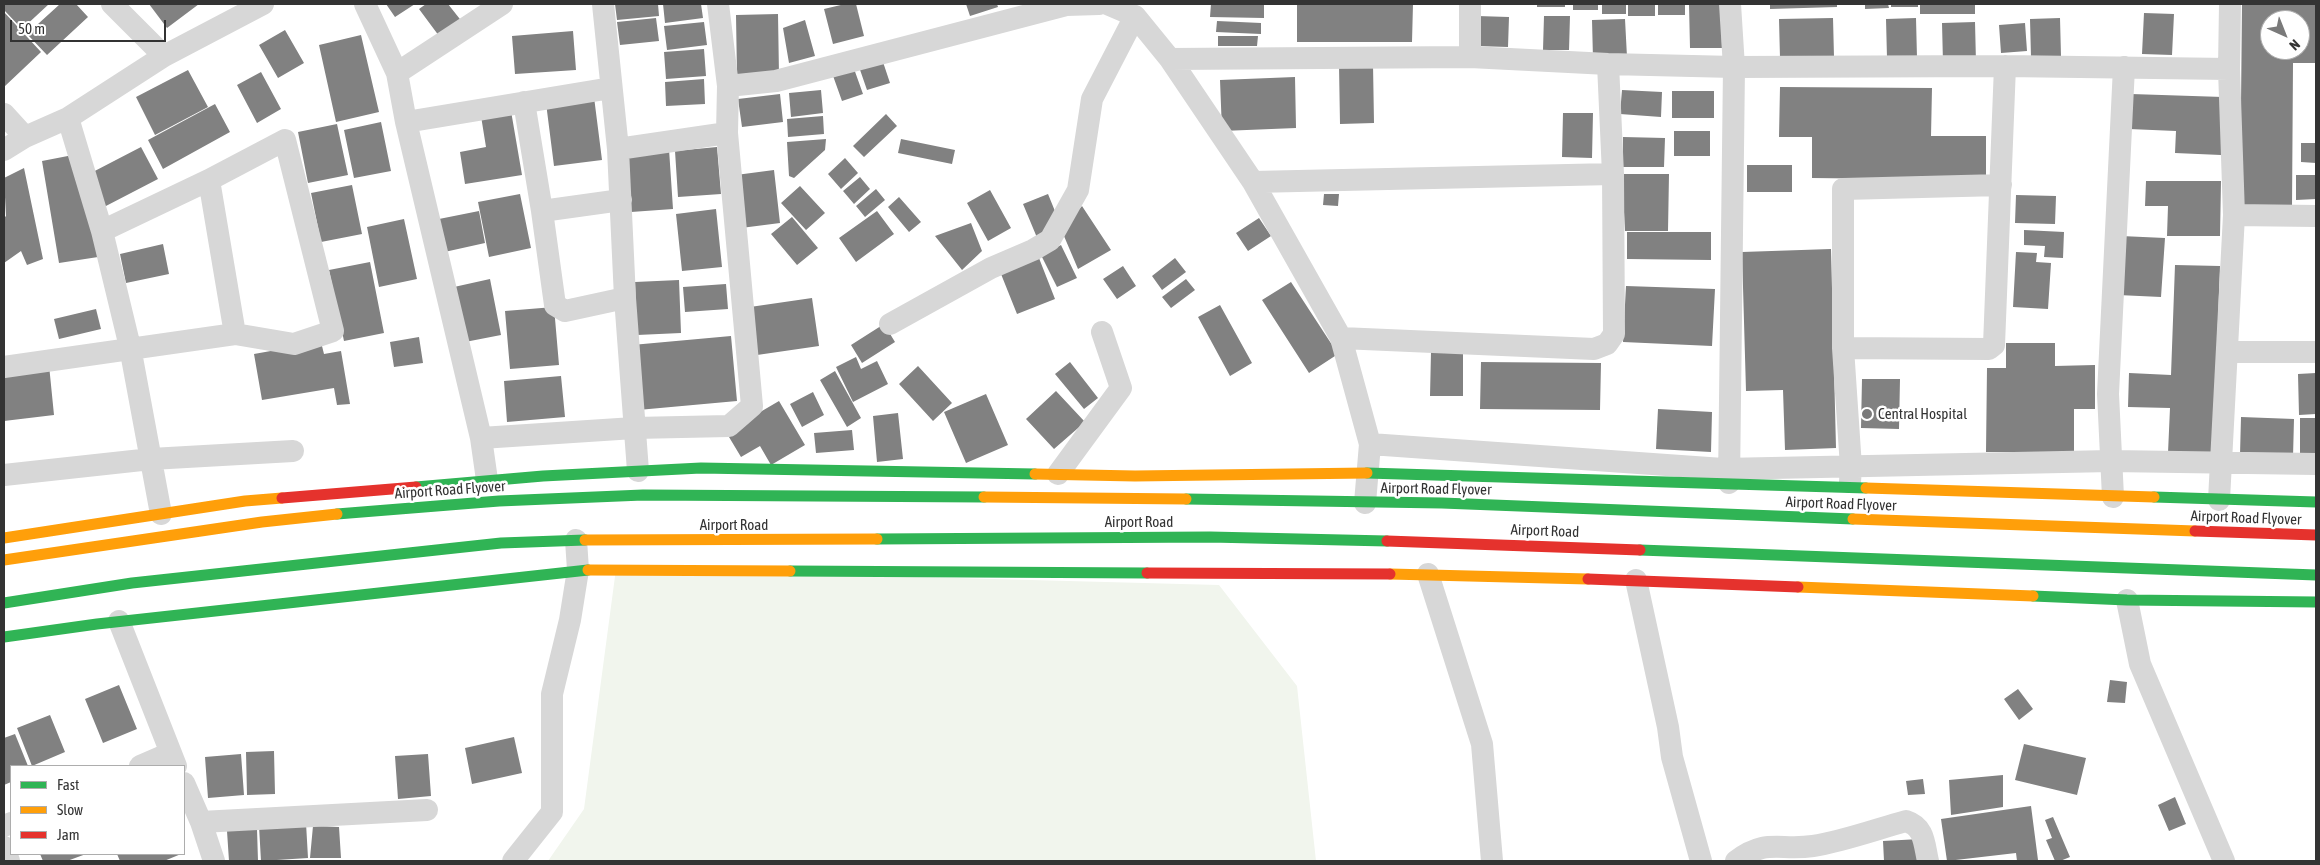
<!DOCTYPE html>
<html>
<head>
<meta charset="utf-8">
<style>
	body { margin:0 }
	#map { position:relative; width:2320px; height:865px; overflow:hidden; background:#fff; font-family:"Asap Condensed",sans-serif }
	canvas { display:block }
	.frame { position:absolute; inset:0; border:5px solid #333; pointer-events:none }
	.legend { position:absolute; left:10px; top:765px; width:175px; height:90px; box-sizing:border-box; background:#fff; border:1px solid #adadad; margin:0; padding:6px 9px; list-style:none; font-size:15px; color:#333 }
	.legend li { display:flex; align-items:center; gap:10px; height:25px }
	.legend b { width:25px; border:1px solid #adadad }
	.north { position:absolute; left:2260px; top:10px; width:50px; height:50px; box-sizing:border-box; background:#fff; border:1px solid #adadad; border-radius:50%; rotate:136deg; font-size:14px; font-weight:700; line-height:20px; text-align:center; color:#333 }
	.north::after { content:''; display:block; margin:auto; width:18px; height:22px; background:#7a7a7a; clip-path:polygon(50% 0,100% 100%,50% 72%,0 100%) }
	.scale { position:absolute; left:10px; top:20px; width:156px; height:22px; box-sizing:border-box; border:2px solid #333; border-top:0; padding-left:6px; font-size:15px; line-height:18px; white-space:nowrap; color:#333; -webkit-text-stroke:4px #fff; paint-order:stroke }
</style>
</head>
<body>
<div id="map">
<canvas width="2320" height="865"></canvas>
<div class="frame"></div>
<ul class="legend">
<li><b style="height:6px;background:#30b455"></b>Fast</li>
<li><b style="height:6px;background:#ff9f0a"></b>Slow</li>
<li><b style="height:6px;background:#e5322d"></b>Jam</li>
</ul>
<div class="north">N</div>
<div class="scale">50 m</div>
</div>
<script>
const c = document.querySelector('canvas').getContext('2d');
c.lineJoin = 'round';
function paint(path, color) {
  c.fillStyle = color;
  c.fill(path, 'evenodd');
}
function stroke(path, color, width, dash) {
  c.strokeStyle = color;
  c.lineWidth = width;
  c.lineCap = dash ? 'butt' : 'round';
  c.setLineDash(dash || []);
  c.stroke(path);
}
function drawText(font, color, halo, rows, align = 'center') {
  c.font = font + ' "Asap Condensed",sans-serif';
  c.lineWidth = 5;
  c.setLineDash([]);
  c.textBaseline = 'middle';
  c.strokeStyle = halo;
  c.fillStyle = color;
  for (const [text, x, y, turn = 0] of rows) {
    c.save();
    c.translate(x, y);
    c.rotate((+turn || 0) * Math.PI / 180);
    c.textAlign = isNaN(turn) ? turn : align;
    if (halo) c.strokeText(text, 0, 0);
    c.fillText(text, 0, 0);
    c.restore();
  }
}
const green = new Path2D(`
	M616,569L1219,585L1297,686L1316,861H548L584,809Z`);
const building = new Path2D(`
	M4,4H49L22,29L4,10Z
	M60,4H76L88,17L47,55L27,34Z
	M149,4H199L167,28Z
	M386,4H415L395,17Z
	M426,4H448L463,23L442,40L419,9Z
	M615,4H658L659,16L617,20Z
	M663,4H701L703,18L665,23Z
	M845,4H856L864,36L833,44L824,9Z
	M966,4H997L998,7L970,16Z
	M1211,4H1264V18L1210,17Z
	M1297,4H1413L1412,42H1297Z
	M1537,4H1565V7H1537Z
	M1573,4H1598V10H1573Z
	M1602,4H1626V14H1602Z
	M1628,4H1655V16H1628Z
	M1658,4H1685V15H1658Z
	M1689,4H1721L1722,48H1690Z
	M1770,4H1837V7L1770,9Z
	M1865,4H1888L1889,8L1865,9Z
	M1891,4H1918V7H1891Z
	M1920,4H1975V14H1920Z
	M2242,4H2316V63H2293L2292,208L2240,207ZM2270,20H2300V50H2270Z
	M4,12L41,52L4,87Z
	M2144,13L2174,14L2172,55L2142,54Z
	M778,14L779,75L737,76L736,15Z
	M1477,16L1509,17L1508,47L1476,46Z
	M1544,16H1570L1569,50H1543Z
	M656,18L659,41L620,45L617,22Z
	M1833,18L1834,57L1780,58L1779,19Z
	M1916,18L1917,58H1887L1886,19Z
	M2060,18L2061,56L2031,57L2030,19Z
	M1625,19L1627,57L1593,59L1592,20Z
	M805,20L815,56L789,63L783,28Z
	M1217,21L1261,23V34L1216,32Z
	M704,22L707,45L667,50L664,26Z
	M1975,22L1976,63H1943L1942,23Z
	M2025,23L2027,51L2001,53L1999,25Z
	M285,30L304,63L278,78L259,45Z
	M573,31L576,70L515,74L512,36Z
	M361,35L379,112L336,122L319,45Z
	M1218,36H1258L1257,46H1218Z
	M704,49L706,76L666,79L664,52Z
	M881,56L890,83L867,90L858,64Z
	M1373,64L1374,123L1340,124L1339,65Z
	M853,66L863,94L842,101L832,73Z
	M188,70L208,107L155,135L136,97Z
	M261,72L281,109L257,123L237,85Z
	M1295,77L1296,128L1222,131L1220,80Z
	M704,79L705,104L666,106L665,82Z
	M1780,87L1932,88L1931,136H1986V180L1812,178V137H1779Z
	M821,90L823,113L791,117L789,93Z
	M1622,90L1662,92L1661,117L1620,114Z
	M1672,91H1714V118H1672Z
	M780,94L783,122L742,127L738,99Z
	M2131,94L2223,97L2221,155L2175,153L2176,131L2129,129Z
	M594,97L602,160L554,166L546,103Z
	M215,104L230,132L163,169L148,140Z
	M511,111L522,175L465,184L460,152L486,147L481,116Z
	M1563,113H1593L1592,158L1562,157Z
	M886,114L897,126L864,157L853,146Z
	M823,116L824,134L788,137L787,119Z
	M381,122L391,171L354,178L344,130Z
	M337,124L348,175L308,183L298,132Z
	M1674,131H1710V156H1674Z
	M1623,137L1665,138L1664,167H1623Z
	M826,139L825,150L794,178L789,176L787,142Z
	M901,139L955,150L952,164L898,153Z
	M2301,143H2316V163L2301,162Z
	M141,147L158,179L104,207L87,175Z
	M717,147L721,194L678,197L675,151Z
	M669,149L673,209L631,212L627,152Z
	M73,155L98,257L59,263L42,161Z
	M845,158L858,173L841,189L828,174Z
	M1747,165H1792V192H1747Z
	M24,168L43,259L27,265L21,251L4,263V218L6,216L4,178Z
	M774,170L780,223L741,228L736,175Z
	M1622,174H1669L1668,231H1625Z
	M2296,175H2316V199L2296,200Z
	M860,177L870,189L854,204L843,191Z
	M2146,181H2221L2220,236H2167L2168,206H2145Z
	M352,185L362,234L321,242L311,193Z
	M800,186L825,213L806,230L781,203Z
	M876,189L885,200L865,217L856,206Z
	M990,190L1011,228L988,241L967,203Z
	M520,194L531,248L489,257L478,202Z
	M1048,194L1059,221L1038,240L1023,204Z
	M1324,194H1339L1338,206L1323,205Z
	M2016,195L2056,196L2055,224L2015,223Z
	M899,197L921,222L909,232L888,207Z
	M1082,206L1111,250L1078,269L1061,229Z
	M716,209L722,267L682,271L676,214Z
	M479,211L485,243L440,253L434,220Z
	M877,211L894,234L856,262L839,238Z
	M792,217L818,248L797,265L771,234Z
	M1259,218L1271,236L1248,251L1236,233Z
	M404,219L417,279L379,287L367,227Z
	M971,223L982,251L962,270L935,236Z
	M2024,230L2064,232L2063,258L2044,257L2045,246L2024,245Z
	M1627,232H1711V260L1627,259Z
	M2121,236L2165,238L2161,297L2118,295Z
	M163,244L169,274L126,283L120,254Z
	M1061,245L1077,278L1057,287L1041,255Z
	M1831,249L1836,448L1785,450L1783,390L1746,391L1742,252Z
	M2016,252L2037,253L2036,262L2051,263L2048,309L2013,307Z
	M1037,253L1055,299L1017,314L999,269Z
	M1175,258L1186,272L1162,290L1152,276Z
	M370,262L384,333L344,341L329,270Z
	M2175,265L2220,266L2213,454L2168,453L2170,408L2128,407L2129,373L2171,375Z
	M1123,266L1136,286L1117,299L1103,279Z
	M490,279L501,335L465,342L454,287Z
	M1186,279L1195,290L1171,308L1162,297Z
	M679,280L681,333L637,335L635,282Z
	M1291,282L1338,354L1309,373L1262,300Z
	M726,284L728,309L685,312L683,287Z
	M1626,286L1715,289L1712,346L1623,342Z
	M812,298L819,346L757,355L750,307Z
	M1220,305L1252,363L1230,376L1198,317Z
	M554,307L559,365L510,369L505,311Z
	M96,309L101,329L59,339L54,319Z
	M884,324L895,342L862,363L851,345Z
	M731,336L737,401L638,410L632,345Z
	M419,337L423,363L394,367L390,342Z
	M321,342L324,354L341,351L350,404L337,405L334,388L262,400L254,354Z
	M2006,343H2055V366L2095,365V409H2074V452H1986L1987,368H2006Z
	M1431,352L1463,353V396H1430Z
	M856,357L861,369L877,361L888,384L853,402L836,367Z
	M1070,362L1098,398L1084,409L1055,374Z
	M1481,362L1601,363L1600,410L1480,409Z
	M49,365L54,415L4,421V370Z
	M918,366L952,403L933,421L899,384Z
	M835,371L861,418L847,427L820,380Z
	M2316,373V414L2299,415L2298,374Z
	M561,376L565,417L507,422L504,381Z
	M1862,379H1900L1899,429L1861,428Z
	M1056,391L1085,422L1054,449L1026,419Z
	M813,392L824,415L802,427L790,404Z
	M986,394L1008,445L966,463L944,412Z
	M779,401L805,445L771,465L760,446L741,457L726,432Z
	M1658,409L1712,412L1711,452L1656,449Z
	M898,413L903,459L877,462L873,416Z
	M2241,417L2294,419L2293,457L2240,455Z
	M2300,418H2316V459H2300Z
	M852,430L854,450L816,453L814,433Z
	M2110,680L2127,682L2125,703L2107,702Z
	M119,685L137,729L103,743L85,699Z
	M2018,689L2033,709L2019,720L2004,699Z
	M50,715L65,752L32,766L17,728Z
	M15,734L28,766H11V782L4,785V738Z
	M514,737L522,773L472,784L465,748Z
	M2024,744L2086,758L2077,795L2015,780Z
	M274,751L275,794L247,795L246,752Z
	M241,754L244,795L208,798L205,757Z
	M428,754L431,796L398,799L395,756Z
	M2003,775V807L1951,815L1949,780Z
	M1923,779L1925,794L1908,795L1906,781Z
	M2175,797L2186,824L2169,831L2158,805Z
	M2031,806L2038,860L2017,861L2016,853L1947,861L1941,819Z
	M2053,817L2070,857L2060,861H2055L2046,840L2052,838L2045,820Z
	M306,823L308,858L261,861L259,826Z
	M313,826L339,827L341,858H310Z
	M257,829L258,861H229L227,831Z
	M1920,839L1921,861H1884L1883,841Z
	M40,854H86L67,861H43Z
	M117,854H181L164,861H120Z`);
const street = new Path2D(`
	M112,4L164,56
	M365,4L397,73L406,122L481,438L487,480
	M603,4L618,149L625,298L638,471
	M1107,4L1135,16L1170,59L1253,182L1341,338L1370,444L1365,503
	M1470,57V4
	M1170,59L1470,57L1608,64L1734,67L2005,66L2229,69
	M397,73L502,4
	M728,86L776,81L1066,5L1099,4
	M524,102L542,211
	M4,114L25,137
	M68,118L102,231L130,347L161,514
	M406,122L611,88
	M618,149L727,133
	M4,150L25,137L68,118L164,56L263,4
	M209,180L235,334
	M1253,182L1613,174
	M621,200L542,211L555,305L565,311L625,298
	M2234,215L2316,216
	M890,324L991,268L1033,250L1050,240L1078,190L1092,99L1135,16
	M1341,338L1594,349L1607,344L1614,334L1613,174L1608,64
	M1843,348L1989,349L1994,345L2005,66
	M2228,352H2316
	M4,367L235,334L294,344L333,331L285,140L209,180L102,231
	M481,438L634,428L729,426L752,406L727,133L728,86L718,4
	M1370,444L1723,469L2111,461L2316,464
	M1058,474L1121,388L1102,332
	M4,475L151,459L293,451
	M1850,482L1851,467L1843,348V189L2001,185
	M1729,483L1734,67L1730,4
	M2113,497L2108,394L2124,67
	M2219,500L2234,215L2229,69L2230,4
	M1428,574L1482,744L1492,861
	M1636,580L1668,727L1672,757L1701,861
	M2127,600L2140,664L2224,861
	M119,621L176,766
	M140,766L170,753
	M184,783L201,822L214,861
	M201,822L427,810
	M4,826L11,823
	M4,847L9,861
	M513,861L552,812V694L570,620L578,570L576,540
	M1736,861C1767,838 1779,851 1813,846C1841,842 1877,829 1906,821C1925,827 1924,844 1928,861`);
const fast = new Path2D(`
	M1367,473L1866,488
	M416,487L543,476L701,468L1035,474
	M2154,497L2316,502
	M1186,499L1442,503L1853,519
	M337,514L499,501L643,495L984,497
	M877,539L1210,537L1387,541
	M1640,550L2316,575
	M790,571L1147,573
	M2033,596L2127,600L2316,602
	M4,603L132,583L501,543L585,540
	M4,637L97,624L588,570`);
const slow = new Path2D(`
	M1035,474L1135,476L1367,473
	M1866,488L2154,497
	M984,497L1186,499
	M1853,519L2195,531
	M4,538L245,501L282,498
	M585,540L877,539
	M4,560L262,522L337,514
	M588,570L790,571
	M1390,574L1588,579
	M1798,587L2033,596`);
const jam = new Path2D(`
	M282,498L416,487
	M2195,531L2316,535
	M1387,541L1640,550
	M1147,573L1390,574
	M1588,579L1798,587`);
const markers = [
	[1867,414,6,"#7a7a7a"]
];
const poiNames = [
	["Central Hospital",1878,414]
];
const streetNames = [
	["Airport Road Flyover",1436,489,1],
	["Airport Road Flyover",450,490,-4],
	["Airport Road Flyover",1841,504,2],
	["Airport Road Flyover",2246,518,2],
	["Airport Road",1139,522],
	["Airport Road",734,525],
	["Airport Road",1545,531,2]
];
paint(green, '#f1f5ed');
paint(building, '#818181');
stroke(street, '#d7d7d7', 22);
stroke(fast, '#30b455', 11);
stroke(slow, '#ff9f0a', 11);
stroke(jam, '#e5322d', 11);
for (const [x, y, r, color] of markers) {
  const dot = new Path2D();
  dot.arc(x, y, r, 0, 2 * Math.PI);
  c.fillStyle = color;
  c.fill(dot);
  stroke(dot, '#fff', 2);
}
drawText('15px', '#333', '#fff', poiNames, 'left');
drawText('15px', '#333', '#fff', streetNames);
</script>
</body>
</html>
